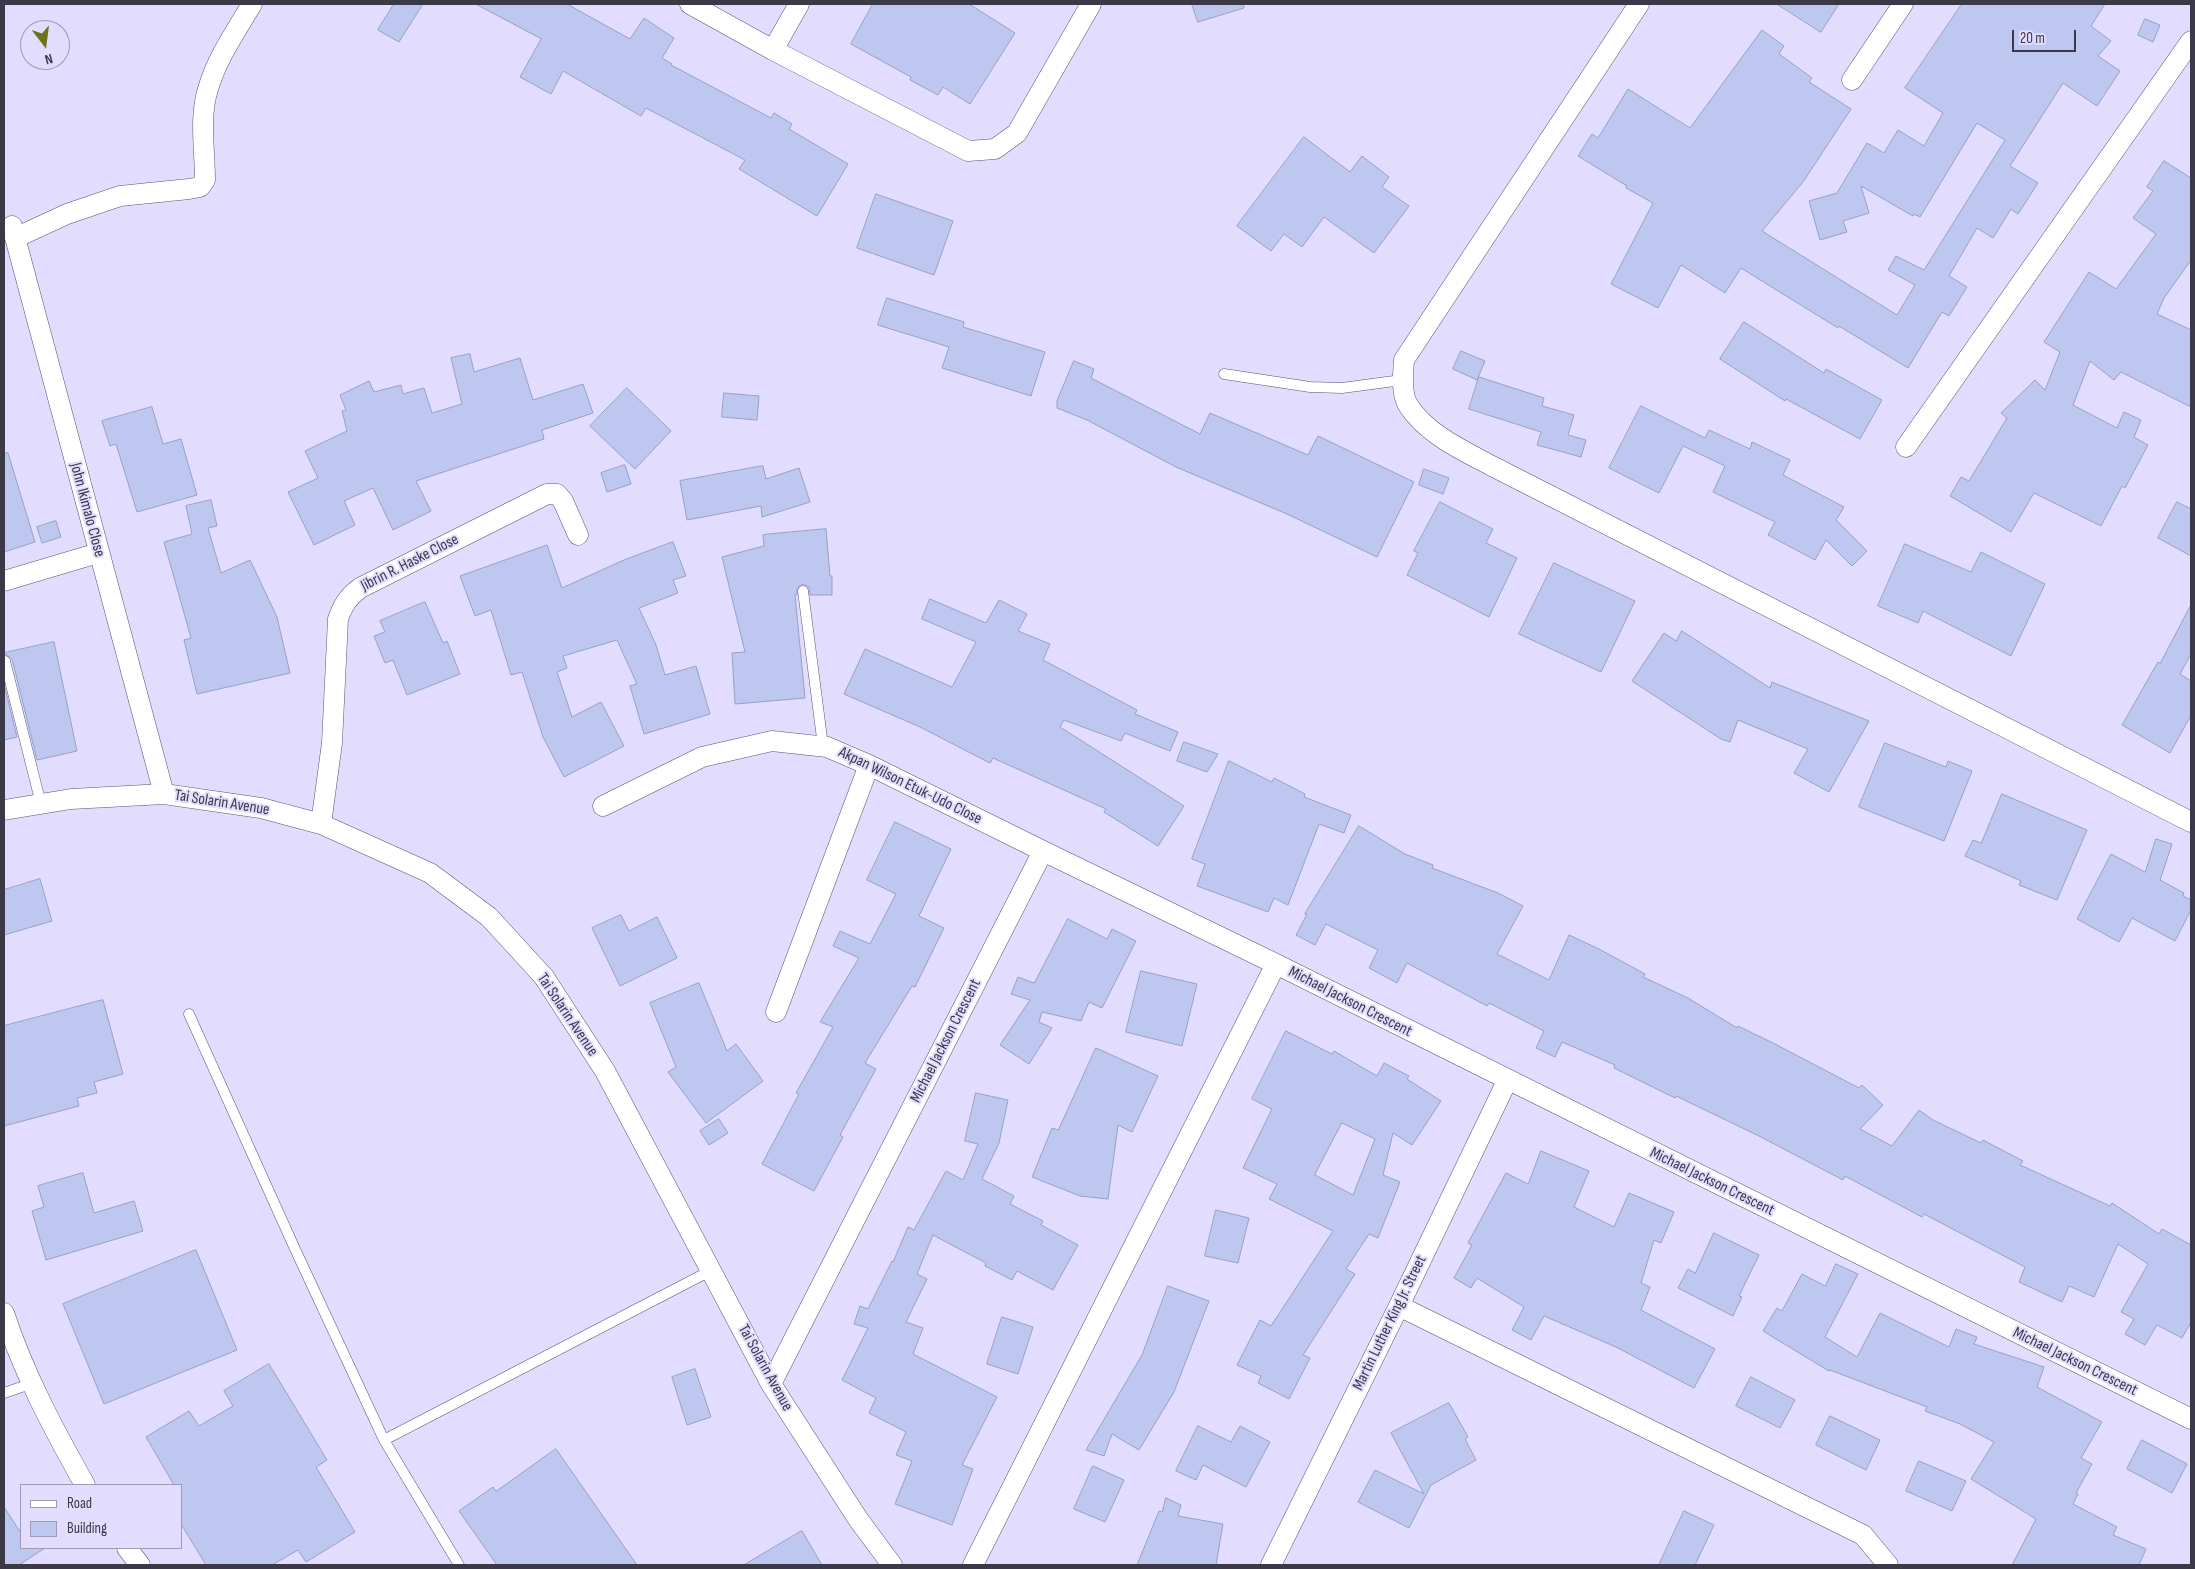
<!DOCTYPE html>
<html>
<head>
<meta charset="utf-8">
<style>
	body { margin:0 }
	#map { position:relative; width:2195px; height:1569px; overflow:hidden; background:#e2dcfe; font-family:"Sofia Sans Condensed",sans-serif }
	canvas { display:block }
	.frame { position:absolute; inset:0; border:5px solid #3b3848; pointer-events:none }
	.legend { position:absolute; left:20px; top:1484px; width:162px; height:65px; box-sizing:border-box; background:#e2dcfe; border:1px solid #9f9ab5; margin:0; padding:6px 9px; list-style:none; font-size:15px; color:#3b3848 }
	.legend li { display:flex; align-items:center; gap:10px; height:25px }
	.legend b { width:25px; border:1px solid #9f9ab5 }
	.north { position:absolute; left:20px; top:20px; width:50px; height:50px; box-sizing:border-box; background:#e2dcfe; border:1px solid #9f9ab5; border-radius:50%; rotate:165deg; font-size:14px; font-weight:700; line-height:20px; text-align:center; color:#3b3848 }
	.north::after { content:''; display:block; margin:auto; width:18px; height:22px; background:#6b721a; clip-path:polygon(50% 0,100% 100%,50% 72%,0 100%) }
	.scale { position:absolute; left:2012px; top:30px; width:64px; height:22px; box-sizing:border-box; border:2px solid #3b3848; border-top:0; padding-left:6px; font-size:15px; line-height:18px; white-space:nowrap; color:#3b3848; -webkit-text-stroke:4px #e2dcfe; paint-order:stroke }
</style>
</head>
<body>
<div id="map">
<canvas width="2195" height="1569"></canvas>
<div class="frame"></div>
<ul class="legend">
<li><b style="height:6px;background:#fff"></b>Road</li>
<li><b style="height:14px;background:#bdc7ef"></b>Building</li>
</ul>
<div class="north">N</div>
<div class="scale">20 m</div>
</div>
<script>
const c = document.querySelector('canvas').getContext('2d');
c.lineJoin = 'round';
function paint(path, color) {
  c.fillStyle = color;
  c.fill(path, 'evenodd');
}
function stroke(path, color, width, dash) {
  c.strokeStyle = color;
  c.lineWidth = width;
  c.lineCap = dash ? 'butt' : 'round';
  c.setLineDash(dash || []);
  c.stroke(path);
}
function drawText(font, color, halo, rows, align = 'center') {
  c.font = font + ' "Sofia Sans Condensed",sans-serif';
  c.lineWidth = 4;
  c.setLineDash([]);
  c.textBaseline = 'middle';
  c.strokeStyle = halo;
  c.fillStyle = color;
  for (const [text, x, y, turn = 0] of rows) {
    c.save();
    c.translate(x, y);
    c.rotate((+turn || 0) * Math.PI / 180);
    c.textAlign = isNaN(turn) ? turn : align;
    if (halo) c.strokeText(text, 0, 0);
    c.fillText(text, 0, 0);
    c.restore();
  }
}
const building = new Path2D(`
	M394,4H423L399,42L378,30Z
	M476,4H567L630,39L644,18L674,38L662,58L672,64L671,65L771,118L774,113L792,124L789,129L848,164L817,216L739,169L745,160L646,108L641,116L563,71L551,94L520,77L541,39Z
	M873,4H969L1015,33L970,104L943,87L938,95L910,80L911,77L851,44Z
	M1192,4H1243L1244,8L1198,22Z
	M1777,4H1839L1821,32Z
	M1962,4H2105L2091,26L2111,41L2098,56L2120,71L2097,106L2063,83L2010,166L2038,183L2018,214L2011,209L1993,238L1977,228L1949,276L1967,287L1949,316L1942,312L1908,368L1839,326L1838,328L1741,268L1725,293L1681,265L1658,308L1611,284L1653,203L1626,188L1627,186L1578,156L1592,134L1598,138L1628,89L1690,128L1762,30L1784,46L1779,54L1812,78L1809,82L1851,109L1803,182L1762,231L1897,315L1915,285L1888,270L1896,256L1924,270L2005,140L1977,123L1920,217L1914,214L1913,216L1861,186L1869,213L1843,221L1847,232L1820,240L1809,201L1837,193L1867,143L1884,153L1898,130L1924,146L1943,113L1905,88Z
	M2145,19L2160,25L2153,42L2138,35Z
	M1304,137L1350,172L1362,156L1389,177L1382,187L1409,206L1374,253L1324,217L1302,247L1284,234L1271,251L1237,226Z
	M2164,161L2191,178V260L2164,298L2157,314L2191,330V407L2121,372L2114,380L2090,361L2073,405L2117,428L2124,412L2141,420L2134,437L2148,445L2125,488L2122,486L2101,526L2034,493L2011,532L1950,496L1961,477L1969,481L2007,418L2001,413L2035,380L2045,390L2060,352L2044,342L2089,272L2116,289L2156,234L2133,218L2153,191L2147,187Z
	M876,194L953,221L934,275L857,248Z
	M887,298L964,322L963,327L1045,352L1031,396L942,368L949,347L878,325Z
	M1744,322L1824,373L1826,369L1882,400L1860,439L1786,399L1785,401L1720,359Z
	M1461,351L1485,361L1477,380L1453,369Z
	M470,354L474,372L520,358L533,400L583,384L593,413L542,430L544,439L416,481L431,511L393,530L373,488L344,501L355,525L314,545L288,492L318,478L305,451L347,431L342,411L346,410L340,395L369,381L374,392L401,385L403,394L424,388L432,413L462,404L451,358Z
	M1074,361L1094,369L1091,378L1200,434L1210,413L1308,455L1318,436L1414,482L1377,557L1287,514L1176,467L1087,420L1057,408V401Z
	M1479,377L1544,398L1542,406L1574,415L1568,435L1586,440L1581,457L1537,445L1541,432L1469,409Z
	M627,388L671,431L635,469L590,426Z
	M724,393L759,396L757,420L722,417Z
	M1641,406L1705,438L1709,430L1750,449L1752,442L1790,460L1783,475L1844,507L1836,520L1867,551L1852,566L1826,540L1815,560L1768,535L1775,522L1713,492L1725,466L1683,446L1659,493L1609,468Z
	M152,407L163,444L181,439L197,495L137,512L116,444L110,446L102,421Z
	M8,453L35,542L4,552V454Z
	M625,465L631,484L607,492L601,473Z
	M763,466L766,479L799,468L810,502L762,517L761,506L687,520L680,481Z
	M1424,469L1449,478L1443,494L1419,485Z
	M211,500L217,526L208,528L221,573L250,560L277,617L290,673L197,694L184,640L191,638L164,542L192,534L186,506Z
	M1440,502L1493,529L1486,543L1517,558L1489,617L1407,575L1418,553L1414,551Z
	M2177,502L2191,509V556L2158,538Z
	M56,521L61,537L42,543L37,527Z
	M826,529L830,576H832V595H810L809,587L803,584L797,588V595H795L805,698L735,704L732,653L745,652L722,557L764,546L763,535Z
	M673,542L686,576L673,580L678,593L639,608L656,645L665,675L696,666L710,714L644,734L630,686L637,684L617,640L563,656L567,668L557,672L572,717L601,702L624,746L564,777L543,737L522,672L511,675L491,610L475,616L460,576L547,545L562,588L624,560Z
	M1905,544L1971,572L1981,552L2045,584L2011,656L1923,611L1918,623L1878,606Z
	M1554,563L1635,601L1601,672L1519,634Z
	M930,599L986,623L999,600L1027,614L1018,631L1050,644L1043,660L1137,710L1135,714L1178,732L1170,751L1125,733L1121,741L1064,720L1060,727L1184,806L1158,846L1104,812L1106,809L993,758L990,763L920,727L844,694L865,649L952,687L976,642L922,619Z
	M425,602L443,643L447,641L460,674L407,695L393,660L385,663L374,636L385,632L380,621Z
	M2191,605V654L2180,674L2191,681V715L2170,753L2122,725L2158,662L2160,663Z
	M1682,631L1770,688L1772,682L1869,721L1829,792L1794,773L1808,749L1738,720L1730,742L1721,739L1632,681L1664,633L1676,641Z
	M54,642L77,751L37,760L12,659L4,653Z
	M4,684L17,737L4,740Z
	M1184,742L1218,754L1207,772L1177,761Z
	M1885,743L1946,767L1948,761L1972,771L1944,841L1859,807Z
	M1229,761L1272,782L1274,778L1305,794L1304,797L1351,815L1344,833L1319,824L1288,905L1274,898L1268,912L1197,886L1205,864L1192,859Z
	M2002,794L2087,830L2057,900L2019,885L2021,881L1965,856L1973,840L1981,843Z
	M895,822L951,849L919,916L944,928L915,987L912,986L865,1063L876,1069L840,1135L843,1137L814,1191L762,1164L799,1094L796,1093L833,1027L820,1022L859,958L833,946L840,931L870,944L896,894L867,880Z
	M1359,826L1405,854L1433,865L1432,868L1498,893L1523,906L1497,954L1549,980L1569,935L1599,949L1645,974L1643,977L1688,998L1737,1028L1738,1026L1775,1044L1859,1088L1862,1085L1883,1105L1860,1129L1892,1146L1919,1110L1933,1120L1981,1143L1983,1140L2023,1161L2020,1165L2110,1206L2112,1203L2159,1234L2162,1229L2191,1245V1322L2182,1338L2157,1325L2145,1345L2125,1334L2134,1319L2121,1312L2148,1264L2118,1244L2094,1297L2069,1286L2062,1302L2019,1282L2025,1267L1924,1214L1922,1217L1845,1176L1843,1180L1761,1137L1676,1096L1675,1098L1614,1068L1615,1065L1562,1042L1555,1057L1536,1048L1544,1031L1489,1003L1487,1006L1407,963L1397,983L1369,968L1378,950L1326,924L1315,945L1296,935L1307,914H1305Z
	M2156,839L2172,844L2160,880L2184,893L2183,896L2191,900V910L2175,941L2132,918L2119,942L2077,919L2111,854L2145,872Z
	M40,879L52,921L4,935V890Z
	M621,915L629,931L657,917L677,958L620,986L592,928Z
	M1068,919L1107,939L1112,929L1136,941L1102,1008L1089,1002L1081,1021L1042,1012L1039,1022L1052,1028L1029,1064L1000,1045L1030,1000L1011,994L1018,977L1034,983Z
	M1141,971L1197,984L1182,1046L1126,1032Z
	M699,983L727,1051L736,1044L763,1081L706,1123L668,1072L676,1067L650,1003Z
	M103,1000L123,1074L94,1082L97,1093L77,1098L79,1106L4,1126V1026Z
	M1286,1031L1332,1054L1334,1051L1377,1076L1384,1063L1409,1076L1407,1079L1441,1101L1412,1145L1393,1133L1383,1175L1400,1182L1378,1238L1369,1234L1346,1269L1355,1274L1303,1355L1310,1358L1289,1399L1258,1383L1261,1376L1237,1365L1260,1320L1271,1326L1333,1231L1269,1199L1277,1184L1243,1168L1272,1109L1252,1099ZM1342,1123L1375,1139L1353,1195L1315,1175Z
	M1096,1048L1158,1076L1132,1132L1118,1125L1108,1199L1080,1196L1032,1177L1052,1128L1058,1130Z
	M976,1093L1008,1100L999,1143L982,1179L1014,1196L1010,1204L1043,1221L1041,1225L1078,1245L1053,1290L1017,1271L1012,1280L985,1266L986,1263L933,1235L917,1274L927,1279L906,1322L923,1328L913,1354L997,1397L962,1465L973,1469L952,1525L895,1504L912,1461L896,1455L906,1432L869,1413L876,1398L842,1380L868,1328L854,1324L860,1306L868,1309L892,1261L893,1262L908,1227L914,1230L946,1171L963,1180L978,1144L965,1141Z
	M719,1119L728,1133L709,1145L700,1131Z
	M1541,1151L1589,1171L1574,1207L1614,1227L1629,1193L1674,1212L1661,1243L1654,1240L1641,1283L1650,1287L1641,1310L1715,1349L1694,1388L1616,1347L1544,1316L1531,1340L1512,1330L1524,1307L1477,1278L1471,1288L1454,1278L1472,1245L1468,1243L1506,1173L1528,1184Z
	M83,1173L94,1213L134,1201L143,1231L46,1260L32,1211L44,1207L38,1186Z
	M1216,1210L1249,1218L1238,1263L1205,1256Z
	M1714,1233L1759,1255L1739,1296L1742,1297L1733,1316L1678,1288L1688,1269L1695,1273Z
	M196,1250L237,1350L104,1404L63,1304Z
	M1836,1264L1858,1274L1825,1337L1857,1357L1880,1313L1949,1347L1956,1329L1977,1337L1974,1344L2044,1367L2037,1387L2102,1422L2081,1458L2092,1464L2076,1493L2078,1494L2073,1504L2117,1527L2113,1535L2146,1549L2139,1565H2012L2036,1519L1971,1479L1994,1442L1960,1424L1925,1411L1927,1407L1830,1370L1829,1371L1763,1331L1777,1308L1782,1311L1802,1274L1825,1286Z
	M1168,1286L1209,1301L1174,1392L1139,1450L1112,1434L1104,1456L1086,1450L1142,1355Z
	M1002,1317L1033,1327L1018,1374L987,1364Z
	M269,1364L327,1460L316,1467L355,1532L306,1562L298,1550L272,1565H206L181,1524V1485H174L146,1437L189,1411L199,1426L233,1406L224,1391Z
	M695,1369L711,1417L687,1425L672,1377Z
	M1751,1377L1795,1400L1780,1428L1736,1406Z
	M1449,1403L1468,1437L1465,1439L1476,1460L1431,1485L1409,1528L1358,1502L1375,1470L1424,1494L1391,1433Z
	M1830,1416L1880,1440L1866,1470L1816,1445Z
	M1198,1426L1231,1442L1240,1426L1270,1442L1246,1487L1203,1465L1196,1480L1176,1471Z
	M2142,1440L2187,1464L2172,1493L2127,1469Z
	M556,1449L637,1565H497L459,1511L493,1487L496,1491Z
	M1919,1461L1966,1481L1952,1511L1906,1491Z
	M1093,1466L1124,1480L1105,1522L1074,1509Z
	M1166,1498L1181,1505L1178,1516L1223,1524L1216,1565H1137L1159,1511L1162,1512Z
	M4,1507L21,1533V1548H45L19,1565H4Z
	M1684,1511L1714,1525L1695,1565H1659Z
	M802,1531L822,1565H744Z`);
const lane = new Path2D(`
	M1224,374L1310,387L1342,388L1402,380
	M803,591L823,746
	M5,661L41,804
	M189,1014L295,1249L384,1440L459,1565
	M4,1393L33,1383
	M384,1440L712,1270`);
const street = new Path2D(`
	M690,4L773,50L968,151L995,149L1017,133L1091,4
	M1639,4L1404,360C1403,374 1401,393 1408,405C1426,434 1464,451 1492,466L2191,822
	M773,50L799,4
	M1852,80L1903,4
	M12,226L164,794
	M15,238L67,214L120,196L189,189L200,187L205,180C205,151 199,117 208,89C217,58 236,31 252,4
	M1906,447L2191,41
	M4,581L98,553
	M603,806L702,757L772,741L827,747L869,765L1043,851
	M4,810L71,799L164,794L261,808L321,824L430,873L489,917L544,977L605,1071L771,1384L858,1519L892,1565
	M321,824L332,743L338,619C343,605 348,597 360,588L547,494H557L563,501L578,535
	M776,1012L869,765
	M1399,1306L1863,1535L1888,1565
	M4,1313C24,1374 54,1430 85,1485
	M771,1384L1043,851L1276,964L2191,1419
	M127,1548L140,1565
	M973,1565L1276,964
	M1271,1565L1399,1306L1507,1081`);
const streetNames = [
	["John Ikimalo Close",87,510,75],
	["Jibrin R. Haske Close",410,563,-27],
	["Akpan Wilson Etuk-Udo Close",910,786,26],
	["Tai Solarin Avenue",222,803,9],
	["Michael Jackson Crescent",1350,1002,27],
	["Tai Solarin Avenue",567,1015,56],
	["Michael Jackson Crescent",946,1041,-63],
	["Michael Jackson Crescent",1712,1182,26],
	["Martin Luther King Jr. Street",1390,1323,-64],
	["Michael Jackson Crescent",2075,1362,26],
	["Tai Solarin Avenue",765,1368,61]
];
paint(building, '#bdc7ef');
stroke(building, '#96a0c7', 1);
stroke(lane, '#5a5276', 11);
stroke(street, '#5a5276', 21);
stroke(lane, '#fff', 10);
stroke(street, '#fff', 20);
drawText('16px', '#3b3848', '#e2dcfe', streetNames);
</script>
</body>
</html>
